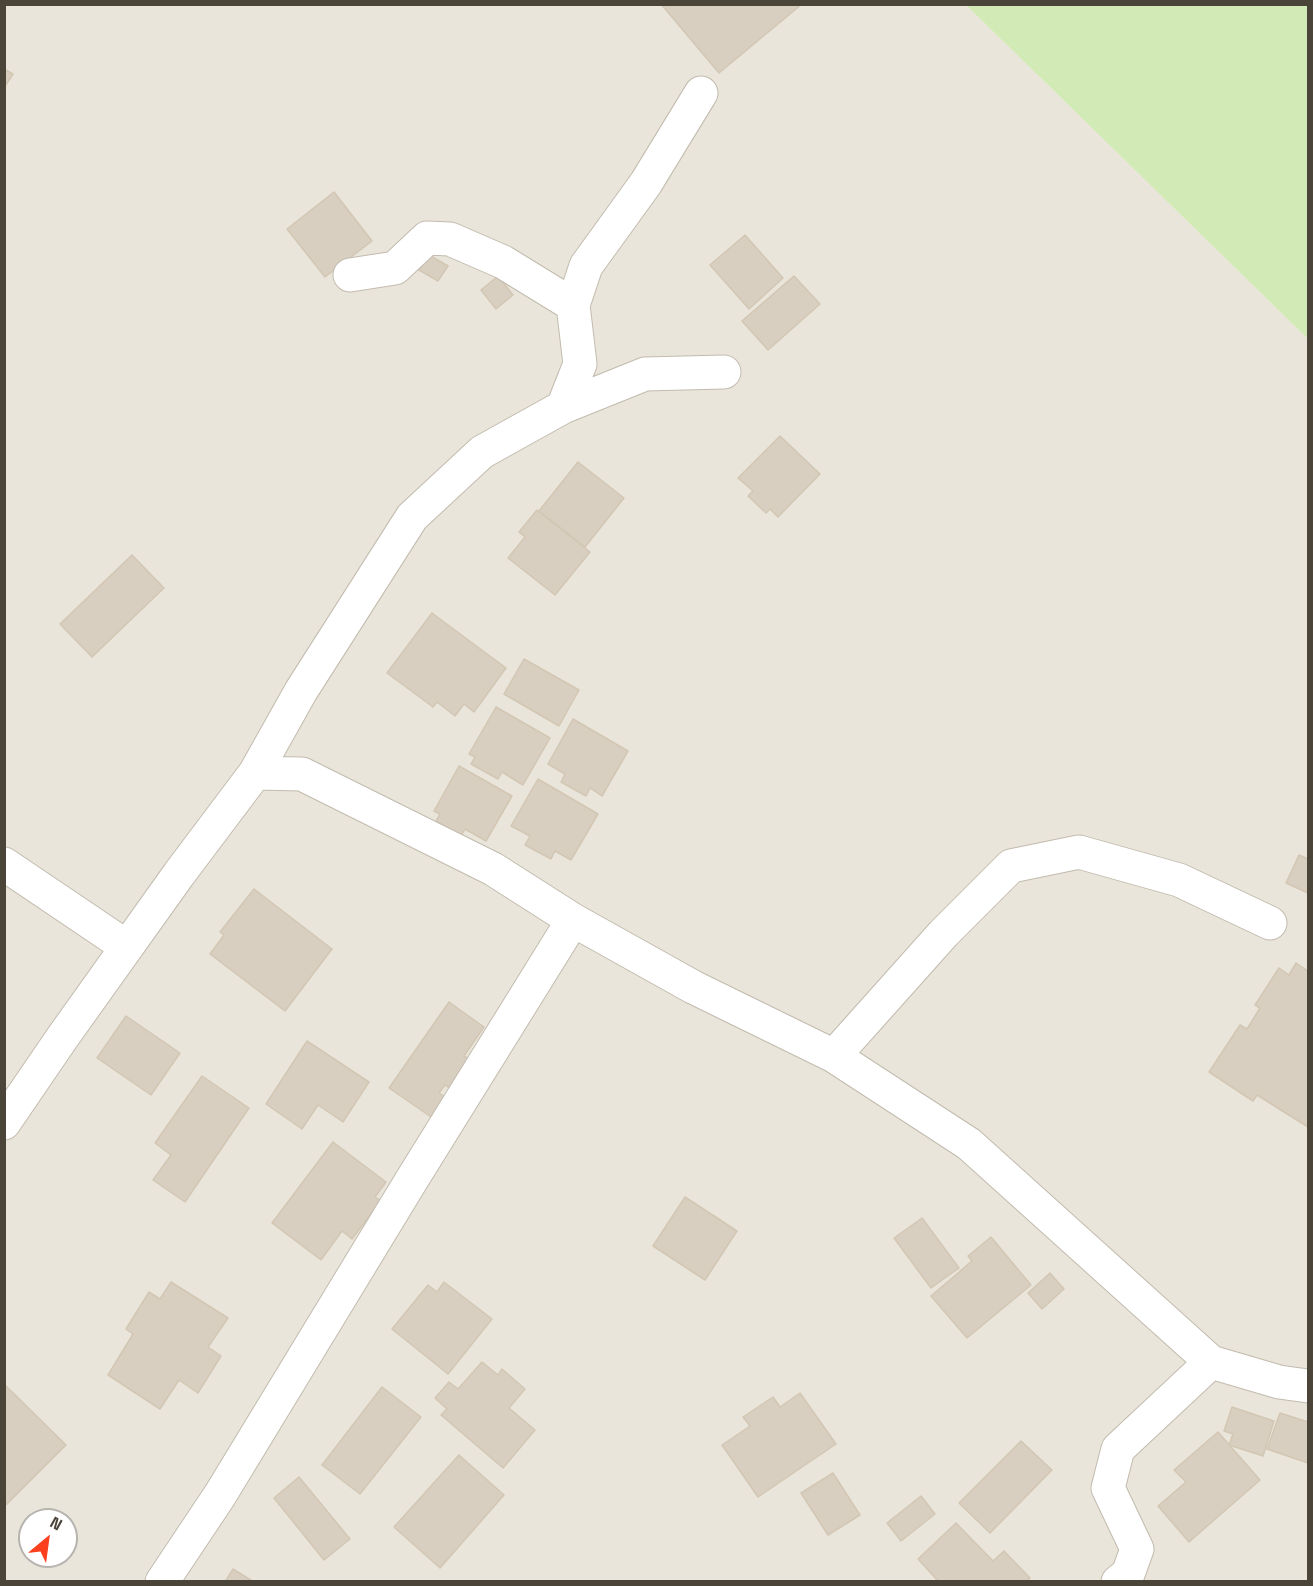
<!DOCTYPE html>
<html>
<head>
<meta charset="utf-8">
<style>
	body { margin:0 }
	#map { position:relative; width:1313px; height:1586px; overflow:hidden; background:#f6f3ec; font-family:"Space Grotesk",sans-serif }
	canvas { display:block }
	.frame { position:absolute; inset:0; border:6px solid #4b4439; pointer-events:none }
	.north { position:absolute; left:18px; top:1508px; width:60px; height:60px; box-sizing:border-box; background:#fff; border:2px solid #b7b4b0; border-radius:50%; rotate:29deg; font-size:16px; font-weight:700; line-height:24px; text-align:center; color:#4b4439 }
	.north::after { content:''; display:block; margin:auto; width:21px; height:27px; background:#fc3f1d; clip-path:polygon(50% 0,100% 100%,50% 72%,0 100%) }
</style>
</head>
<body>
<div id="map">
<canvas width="1313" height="1586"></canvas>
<div class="frame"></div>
<div class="north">N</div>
</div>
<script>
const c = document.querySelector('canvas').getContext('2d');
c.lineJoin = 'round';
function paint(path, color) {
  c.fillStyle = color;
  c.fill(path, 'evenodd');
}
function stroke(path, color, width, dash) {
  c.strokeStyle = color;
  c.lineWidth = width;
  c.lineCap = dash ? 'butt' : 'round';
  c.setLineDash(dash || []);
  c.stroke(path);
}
const residential = new Path2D(`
	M5,5H966L1308,339V1581L5,1582ZM30,1520H66V1556H30Z`);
const green = new Path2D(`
	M966,5H1308V339Z`);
const building = new Path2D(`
	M661,4H802L719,73Z
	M4,69L13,74L4,88Z
	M334,192L372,241L325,277L287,229Z
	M745,235L783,278L749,309L710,265Z
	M429,255L448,266L438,281L419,270Z
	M498,276L513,295L496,309L481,290Z
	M794,276L820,304L768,350L742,321Z
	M780,436L820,474L778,517L770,509L766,513L748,496L753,491L738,478Z
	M578,462L624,498L585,547L539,511Z
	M537,510L590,552L555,595L508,558L525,537L519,532Z
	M132,555L164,588L92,657L60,624Z
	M432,613L506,668L474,712L464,704L455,716L437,702L433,707L387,673Z
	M524,659L579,690L559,726L504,694Z
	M496,707L550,738L523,785L502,772L498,779L471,764L475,757L469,754Z
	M573,719L628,751L602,796L590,788L586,796L561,782L565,774L548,764Z
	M459,766L512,796L486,841L465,829L461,836L436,821L440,814L434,811Z
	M538,779L598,814L571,860L555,851L551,859L525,845L530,836L511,826Z
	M1299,855L1308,859V893L1286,883Z
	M254,889L332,949L285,1011L210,954L224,935L220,932Z
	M1296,963L1308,971V1127L1257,1095L1253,1101L1209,1072L1240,1025L1247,1029L1260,1008L1255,1005L1279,968L1289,975Z
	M449,1002L484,1027L464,1056L475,1063L455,1092L445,1085L439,1093L448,1099L434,1119L389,1088Z
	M126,1016L180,1053L151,1095L97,1058Z
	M307,1041L369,1082L343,1122L318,1105L302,1129L266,1104Z
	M202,1076L249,1108L185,1202L153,1180L171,1155L155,1143Z
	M333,1142L386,1182L375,1197L381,1201L352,1239L342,1231L321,1260L272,1223Z
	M685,1197L737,1231L705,1280L653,1246Z
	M922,1218L959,1268L931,1288L894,1238Z
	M991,1237L1031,1285L967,1338L931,1296L972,1261L968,1256Z
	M1050,1273L1064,1289L1042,1309L1028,1293Z
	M171,1282L228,1318L208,1347L221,1356L198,1393L179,1380L160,1409L108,1375L133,1334L126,1329L149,1292L160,1299Z
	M444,1282L492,1319L448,1374L392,1329L428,1285L437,1292Z
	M482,1362L498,1375L502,1369L525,1389L509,1408L535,1430L503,1468L441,1415L447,1409L435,1398L449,1382L458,1389Z
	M4,1384L66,1445L4,1507Z
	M382,1387L421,1417L360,1494L322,1465Z
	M800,1393L836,1444L758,1497L722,1445L750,1426L743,1417L773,1397L780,1407Z
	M1232,1407L1274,1421L1263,1456L1229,1445L1233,1434L1224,1431Z
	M1280,1413L1308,1422V1463L1267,1449Z
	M1218,1432L1260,1480L1189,1542L1158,1506L1186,1482L1174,1470Z
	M1021,1441L1052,1470L990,1533L959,1503Z
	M459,1455L504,1495L440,1568L394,1527Z
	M833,1473L860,1515L828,1535L801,1493Z
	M299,1477L350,1539L324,1560L274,1498Z
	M921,1496L935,1514L901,1541L887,1523Z
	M956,1523L993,1561L1004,1551L1030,1578L1026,1582H939L918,1559Z
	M233,1569L254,1582H225Z`);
const minor = new Path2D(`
	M350,275L395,268L427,238L450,239L503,262L573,305
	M563,407L645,374L724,372
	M255,773L302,774L493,869L573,920L693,987L834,1056L969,1144L1211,1362L1279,1382L1308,1386
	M4,864L127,947
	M834,1056L943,934L1011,866L1079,852L1179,880L1270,923
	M4,1123L62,1038L179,874L255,773L301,691L412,517L482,452L563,407L580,364L573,305L586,266L646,183L701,93
	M162,1582L220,1495L411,1181L573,920
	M1118,1582L1128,1574L1137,1549L1108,1488L1118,1449L1211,1362`);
paint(residential, '#eae5da');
paint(green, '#d2eab5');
paint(building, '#d8cfc1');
stroke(building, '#d3c7b4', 1.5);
stroke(minor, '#c2bbae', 35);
stroke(minor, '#fff', 33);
</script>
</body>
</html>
